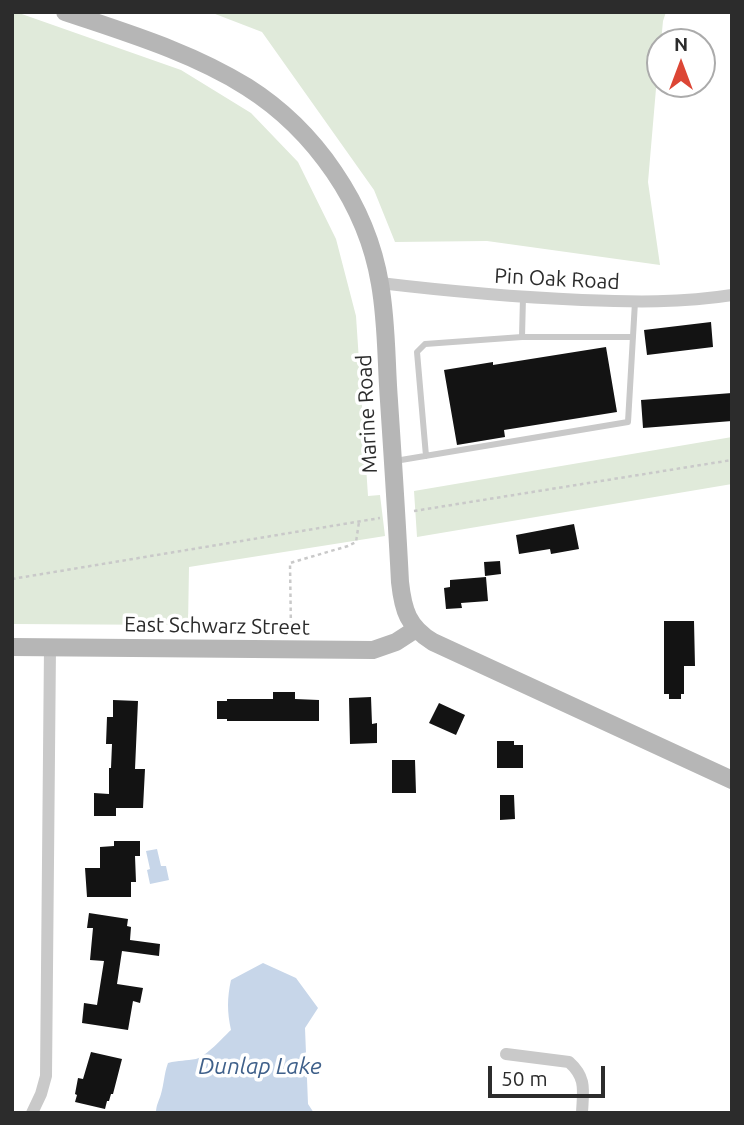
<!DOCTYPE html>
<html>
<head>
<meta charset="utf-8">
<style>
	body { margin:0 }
	#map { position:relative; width:744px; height:1125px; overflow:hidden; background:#fff; font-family:Ubuntu,sans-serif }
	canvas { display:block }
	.frame { position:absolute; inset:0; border:14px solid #2c2c2c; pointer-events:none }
	.north { position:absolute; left:646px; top:28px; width:70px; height:70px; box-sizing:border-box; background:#fff; border:2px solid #ababab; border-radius:50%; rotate:0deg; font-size:19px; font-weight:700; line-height:28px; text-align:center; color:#2c2c2c }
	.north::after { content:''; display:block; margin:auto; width:24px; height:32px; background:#dc4635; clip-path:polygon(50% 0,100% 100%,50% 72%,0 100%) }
	.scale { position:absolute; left:488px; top:1066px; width:117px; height:32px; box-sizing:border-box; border:4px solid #2c2c2c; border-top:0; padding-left:9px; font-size:21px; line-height:24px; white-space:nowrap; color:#2c2c2c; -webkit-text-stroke:5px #fff; paint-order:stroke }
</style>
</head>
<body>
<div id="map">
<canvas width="744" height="1125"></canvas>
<div class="frame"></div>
<div class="north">N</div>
<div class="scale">50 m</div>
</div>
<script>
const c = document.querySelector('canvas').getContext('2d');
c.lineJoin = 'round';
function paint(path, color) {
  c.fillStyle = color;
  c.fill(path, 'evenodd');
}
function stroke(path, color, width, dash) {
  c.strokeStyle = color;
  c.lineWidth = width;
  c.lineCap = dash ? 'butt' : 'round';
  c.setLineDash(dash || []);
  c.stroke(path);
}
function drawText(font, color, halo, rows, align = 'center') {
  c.font = font + ' Ubuntu,sans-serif';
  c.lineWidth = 7;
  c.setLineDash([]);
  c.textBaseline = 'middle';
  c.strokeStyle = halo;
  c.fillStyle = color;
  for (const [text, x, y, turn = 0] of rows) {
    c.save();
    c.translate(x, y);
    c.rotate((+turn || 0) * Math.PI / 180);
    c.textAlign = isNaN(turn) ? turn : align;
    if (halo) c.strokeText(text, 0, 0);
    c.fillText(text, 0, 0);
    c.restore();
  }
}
const green = new Path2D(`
	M12,12H16L181,70L251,113L298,162L336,239L356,316L368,496L380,495L385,536L189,567L188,625L12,624Z
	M210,12H666L663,21L661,42H660L648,182L660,265L487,241L395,242L374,190L262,32Z
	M732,437V484L417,537L414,491Z`);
const water = new Path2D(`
	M157,849L161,866H166L169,880L150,884L147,870L150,869L146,851Z
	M263,963L296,978L318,1008L305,1028L308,1104L314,1113H156C156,1105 159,1101 161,1094C164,1084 164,1074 168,1063C179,1060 186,1061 196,1059C207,1056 222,1038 231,1030C227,1012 227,998 231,980Z`);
const building = new Path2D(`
	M711,322L713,347L647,355L644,330Z
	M606,347L617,412L504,430L505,437L457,445L444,370L493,362V365Z
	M732,393V421L643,428L641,400Z
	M574,524L579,549L551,554L550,549L519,554L516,535Z
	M500,561L501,574L485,576L484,562Z
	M486,577L488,601L461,603L462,608L446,609L444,588L450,587V580Z
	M664,621H694L695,666H684V694H681V699H669V694H664Z
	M273,692H295V699L319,700V721H227V719H217V701H227V699H273Z
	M371,697L372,724L377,723V743L350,744L349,698Z
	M113,700L138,701L135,769H145L143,808H116V816H94V793L109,794V768H111L112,744H106L107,717H113Z
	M439,703L465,715L456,735L429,723Z
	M497,741H514V745H523V768H497Z
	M392,760H415L416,793H392Z
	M500,795H514L515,819L500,820Z
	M114,841H140V856H135L136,882H131V897H87L85,868H100V847L114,846Z
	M89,913L128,919L127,926L131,927L130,940L160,944L159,956L122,951L117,984L143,988L140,1003L133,1001L128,1030L82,1023L84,1003L97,1005L104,961L90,960L93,928H87Z
	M91,1052L122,1059L113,1094H111L109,1101H107L105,1109L75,1102L77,1095L75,1094L78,1078L83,1079Z`);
const path = new Path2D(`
	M414,511L732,460
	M12,579L380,518
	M291,632L290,563L348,546L356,542L359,522`);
const lane = new Path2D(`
	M522,337L523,297
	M426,456L417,352L425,344L522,337H633
	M395,461L628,422L635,302`);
const street = new Path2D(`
	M380,283C447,291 514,297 582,300C632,302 682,303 732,295
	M506,1054L569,1062C587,1078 583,1091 582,1113
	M32,1113L41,1094L46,1076L50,647`);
const secondary = new Path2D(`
	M65,12C127,33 191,52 247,87C315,130 367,205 380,284C387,323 386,362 389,401C393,461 397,522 400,582C403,610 408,627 433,642L732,780
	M12,647L373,650L396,642L416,629`);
const streetNames = [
	["Pin Oak Road",557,279,3],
	["Marine Road",367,414,-93],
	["East Schwarz Street",217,626,1]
];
const waterNames = [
	["Dunlap Lake",260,1066]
];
paint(green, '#e0eada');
paint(water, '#c7d6e9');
paint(building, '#131313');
stroke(path, '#c9c9c9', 2.5, [3.5, 3.5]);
stroke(lane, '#c9c9c9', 6);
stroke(street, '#c9c9c9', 12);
stroke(secondary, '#b6b6b6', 18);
drawText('21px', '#2c2c2c', '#fff', streetNames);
drawText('italic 23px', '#3f608a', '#fff', waterNames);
</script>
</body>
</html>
